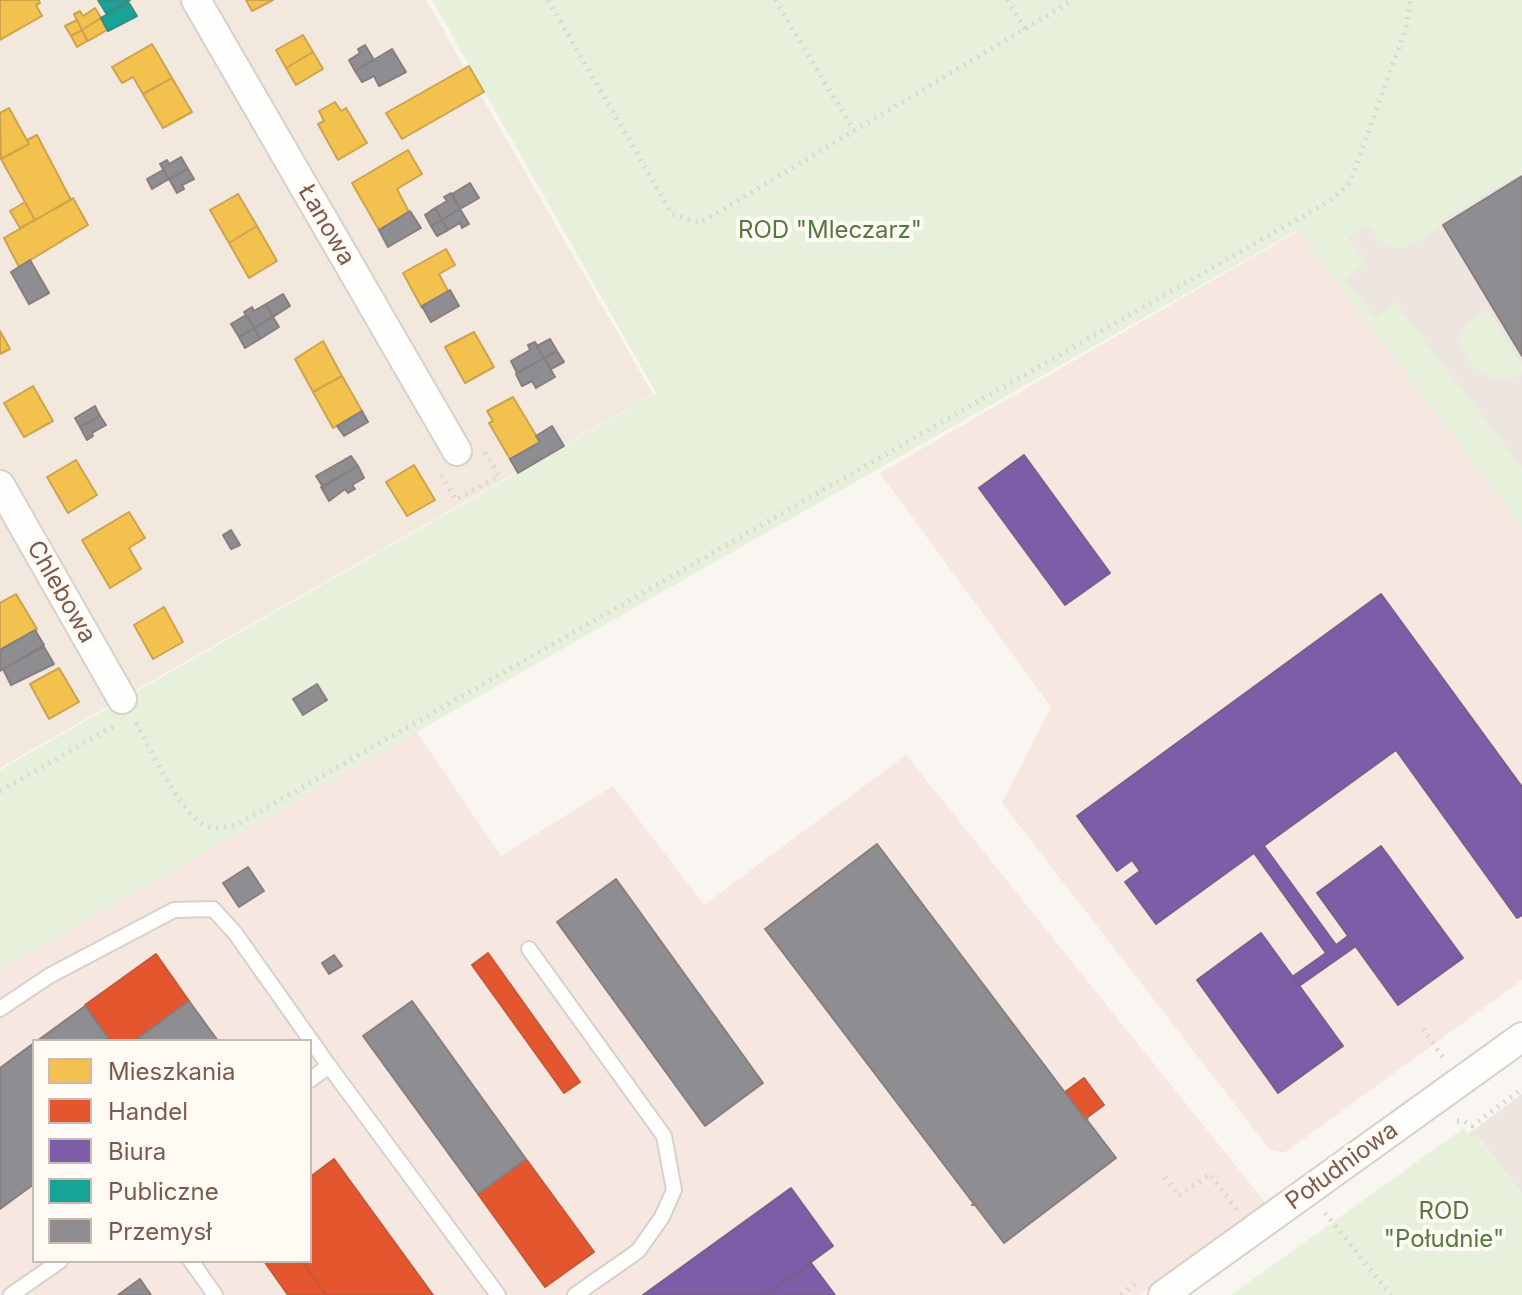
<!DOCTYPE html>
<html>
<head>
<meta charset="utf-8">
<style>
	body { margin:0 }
	#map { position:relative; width:1522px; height:1295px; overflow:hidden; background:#f9f5f0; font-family:Inter,sans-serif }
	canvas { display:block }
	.legend { position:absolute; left:32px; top:1039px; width:280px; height:224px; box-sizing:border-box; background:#fffaf3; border:2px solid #cabbb1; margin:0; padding:10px 14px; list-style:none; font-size:24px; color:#7a5c4d }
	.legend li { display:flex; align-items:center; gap:16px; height:40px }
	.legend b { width:40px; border:2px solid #cabbb1 }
</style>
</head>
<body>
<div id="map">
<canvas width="1522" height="1295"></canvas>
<ul class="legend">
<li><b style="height:22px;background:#f2c14e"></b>Mieszkania</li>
<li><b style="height:22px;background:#e4572e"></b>Handel</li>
<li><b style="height:22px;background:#7b5ea7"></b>Biura</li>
<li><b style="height:22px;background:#17a398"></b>Publiczne</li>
<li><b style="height:22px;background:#8d8d92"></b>Przemysł</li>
</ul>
</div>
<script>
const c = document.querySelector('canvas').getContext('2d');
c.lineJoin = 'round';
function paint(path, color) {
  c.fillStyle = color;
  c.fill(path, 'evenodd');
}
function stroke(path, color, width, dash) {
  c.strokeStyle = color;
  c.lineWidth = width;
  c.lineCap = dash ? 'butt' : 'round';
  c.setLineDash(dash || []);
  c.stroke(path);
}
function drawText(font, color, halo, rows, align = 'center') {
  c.font = font + ' Inter,sans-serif';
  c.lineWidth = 8;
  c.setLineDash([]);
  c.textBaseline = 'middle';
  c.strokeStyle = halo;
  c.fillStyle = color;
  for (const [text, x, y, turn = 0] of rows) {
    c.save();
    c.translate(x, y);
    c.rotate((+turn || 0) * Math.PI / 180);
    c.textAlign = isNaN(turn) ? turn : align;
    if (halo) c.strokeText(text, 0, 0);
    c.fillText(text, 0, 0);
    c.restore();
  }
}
const residential = new Path2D(`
	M0,0H426L653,394L0,768Z`);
const commercial = new Path2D(`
	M1298,231L1522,528V980L1284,1153L1270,1150L1002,803L1051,707L880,473Z
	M416,731L501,856L613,786L704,905L906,755L1268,1206L1140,1295H0V969ZM34,1041H310V1261H34Z`);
const industrial = new Path2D(`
	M1522,103V528L1298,231Z
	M1522,1094V1194L1476,1135L1470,1138L1468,1134Z`);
const green = new Path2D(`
	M432,0H1522V172L1440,221L1443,225C1428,234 1401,258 1384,244C1377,239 1372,230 1367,225L1348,238L1367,262L1345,280L1376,318L1395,302L1522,467V528L1298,230L0,969V770L656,393Z
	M1488,309L1522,364V373C1491,390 1470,370 1458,340L1464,326Z
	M1464,1128L1470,1137L1475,1135L1522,1194V1295H1231Z`);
const homes = new Path2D(`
	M0,0H39L40,3L36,5L42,16L0,40Z
	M246,0H273L252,11Z
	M95,8L101,18L82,30L74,14L80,11L83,16Z
	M101,18L107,30L88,41L82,30Z
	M77,20L82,30L71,36L65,26Z
	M82,30L87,41L77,47L71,36Z
	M303,35L313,52L286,68L276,50Z
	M152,44L172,78L143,94L133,77L122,83L112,67Z
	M313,52L323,69L296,85L286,68Z
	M469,66L484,92L402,139L386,113Z
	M172,78L192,112L163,128L143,94Z
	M335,102L341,111L346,108L367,143L338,160L318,124L324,121L319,111Z
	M9,108L29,144L1,159L0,113Z
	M37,135L71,200L35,220L1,159L29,144L27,140Z
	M408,150L422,174L397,189L409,212L379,230L352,183Z
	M238,194L257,226L229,243L210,210Z
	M73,198L88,225L19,267L4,238Z
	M25,202L35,220L20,228L10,211Z
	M257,226L277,261L249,278L229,243Z
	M446,249L455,265L439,274L448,291L422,308L403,273Z
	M0,331L10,349L0,354Z
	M474,332L494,367L465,383L445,347Z
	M323,341L342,376L313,392L295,359Z
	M342,376L362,411L333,428L313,392Z
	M33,386L53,421L24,437L4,403Z
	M513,397L540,442L510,459L489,423L493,421L487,411Z
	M76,460L97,495L68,513L47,477Z
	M414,465L435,500L407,516L386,482Z
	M129,512L145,538L129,548L141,569L110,588L82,540Z
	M16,594L37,629L0,650V603Z
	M164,607L183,642L153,659L134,625Z
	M59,668L79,702L49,719L30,684Z`);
const shops = new Path2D(`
	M488,953L580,1082L564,1093L472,965Z
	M156,954L189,1001L134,1041H110L85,1005Z
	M1084,1078L1104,1105L1085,1119L1065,1092Z
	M334,1159L433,1295H326L302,1261H310V1177Z
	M526,1159L594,1252L545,1287L478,1194Z
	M264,1261H302L326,1295H288Z`);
const offices = new Path2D(`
	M1024,455L1110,573L1065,605L979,488Z
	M1381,594L1522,787V915L1517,918L1396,750L1156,924L1125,882L1140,871L1132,860L1117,871L1077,816Z
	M1264,846L1336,945L1348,936L1356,946L1299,986L1292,977L1326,953L1254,853Z
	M1381,846L1463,958L1398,1005L1317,893Z
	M1261,933L1343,1046L1278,1093L1197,980Z
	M791,1188L833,1246L766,1295H643Z
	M811,1263L835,1295H766Z`);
const public = new Path2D(`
	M98,0H130L106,13Z
	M129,3L137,16L108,31L101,18Z`);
const industry = new Path2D(`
	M365,45L374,60L355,71L349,60L360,53L358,49Z
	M392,49L406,72L379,86L374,76L362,82L355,71Z
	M181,157L188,169L169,179L160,164L167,160L169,164Z
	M188,169L194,179L182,185L184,189L177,193L169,179Z
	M163,170L169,179L152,189L147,179Z
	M1522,176V356L1443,225Z
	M470,183L479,198L460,209L452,194Z
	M451,193L460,209L442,220L435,208L447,201L444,197Z
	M435,208L442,220L431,226L425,215Z
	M460,209L469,224L462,228L460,223L448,230L442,220Z
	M410,211L421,228L388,247L379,230Z
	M442,220L448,230L437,236L431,226Z
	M30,260L49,293L29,304L11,272Z
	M450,290L459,306L431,322L422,306Z
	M283,294L290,306L273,317L266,304Z
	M266,304L273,317L254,328L244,312L252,307L254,311Z
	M246,315L254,328L239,337L231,324Z
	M273,317L279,327L260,339L254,328Z
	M254,328L260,339L245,348L239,337Z
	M550,339L557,351L544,358L537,346Z
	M535,342L544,358L517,373L511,361L530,350L528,345Z
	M557,351L564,362L551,369L544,358Z
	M544,358L555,377L536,388L532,381L522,386L516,374Z
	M95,406L100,416L80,427L75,418Z
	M362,411L368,422L344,436L337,426Z
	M100,416L106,425L92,433L93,436L87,440L80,427Z
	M552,426L564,446L518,473L510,459L540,442L536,436Z
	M351,456L358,466L323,487L316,476Z
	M358,466L364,478L352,485L355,489L348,493L345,489L329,501L321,487Z
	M231,530L240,545L231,549L223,535Z
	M35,630L44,645L0,671V650Z
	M44,647L54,664L11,685L3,669Z
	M317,684L327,700L303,715L293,699Z
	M877,844L1085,1119L1088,1117L1087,1120L1116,1158L1004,1243L975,1205H972L974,1204L765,929Z
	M248,867L264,891L239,907L223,883Z
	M616,879L763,1083L705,1126L557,922Z
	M334,955L342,966L329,974L322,963Z
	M189,1001L218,1041H134Z
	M412,1001L526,1159L478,1194L363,1036Z
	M85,1006L110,1041H37Z
	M34,1043V1184L0,1209V1068Z
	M140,1279L151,1295H118Z`);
const path = new Path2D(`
	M548,0L672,214L700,223L1073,0
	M775,0L854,131
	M1007,0L1025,29
	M441,475L456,500L499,476L485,452
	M136,723C151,749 181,816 207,826C218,830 227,827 238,824L1331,200L1350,183L1407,25L1410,0
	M0,791L114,726
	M1423,1029L1444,1059
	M1457,1121H1464L1472,1126L1522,1089
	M1165,1177L1179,1196L1210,1174L1237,1210
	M1325,1213L1391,1295
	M1121,1295L1135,1284`);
const lane = new Path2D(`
	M529,949L664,1136L674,1190L662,1217L638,1251L575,1295
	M0,1009L49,976L174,910L213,909L235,933L329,1066
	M310,1080L329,1066L498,1295
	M191,1261L215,1295
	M11,1295L60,1261`);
const street = new Path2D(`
	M196,0L457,451
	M0,485L122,699
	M1163,1295L1522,1037`);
const streetNames = [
	["Łanowa",326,225,60],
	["Chlebowa",61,592,60],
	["Południowa",1342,1166,-36]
];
const parkNames = [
	["ROD \"Mleczarz\"",830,231],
	["ROD",1444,1212],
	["\"Południe\"",1444,1240]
];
paint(residential, '#f2e8de');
paint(commercial, '#f6e8e1');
paint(industrial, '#ede5e0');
paint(green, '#e7f0db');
paint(homes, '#f2c14e');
stroke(homes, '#cea34e', 2);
paint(shops, '#e4572e');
stroke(shops, '#c45837', 2);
paint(offices, '#7b5ea7');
stroke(offices, '#7b5d8c', 2);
paint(public, '#17a398');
stroke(public, '#358e82', 2);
paint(industry, '#8d8d92');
stroke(industry, '#877e7d', 2);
stroke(lane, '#d7d1cb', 18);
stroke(street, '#d7d1cb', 32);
stroke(path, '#dcd5d0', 5, [2, 6]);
stroke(lane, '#fefefd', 14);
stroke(street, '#fefefd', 28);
drawText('24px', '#7a5c4d', '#fffaf3', streetNames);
drawText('24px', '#537a41', '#fffaf3', parkNames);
</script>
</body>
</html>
